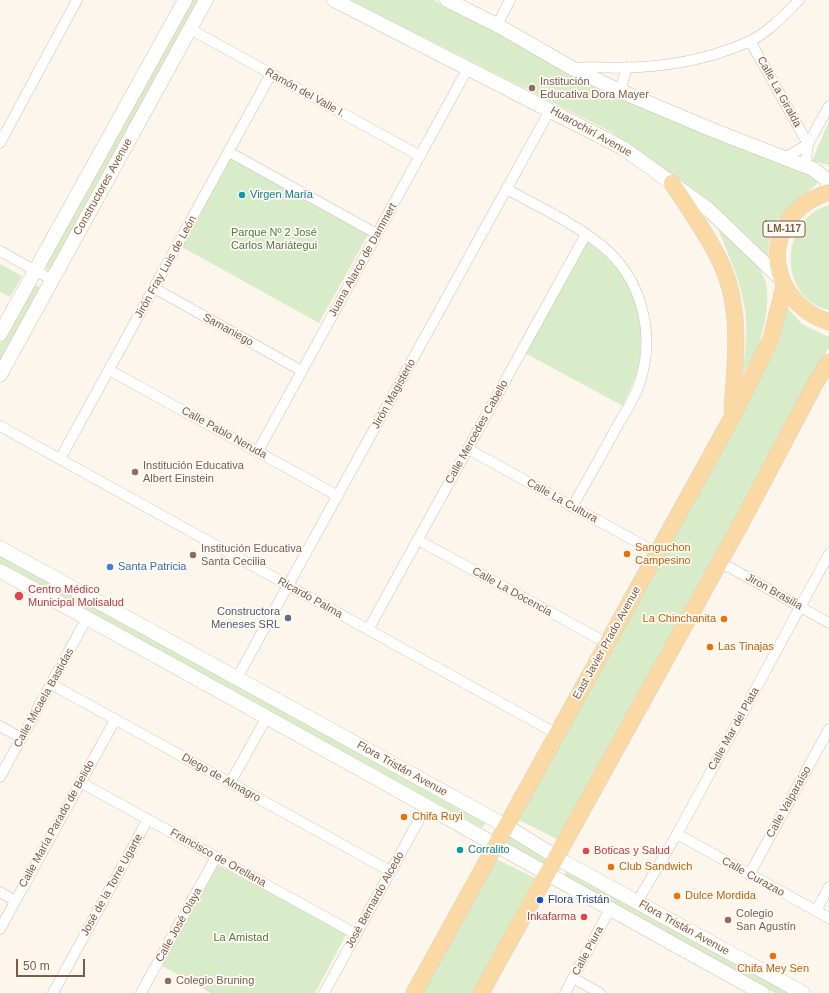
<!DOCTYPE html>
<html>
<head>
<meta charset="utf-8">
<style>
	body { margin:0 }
	#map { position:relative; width:829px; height:993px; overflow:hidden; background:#fdf6ec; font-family:Arial,sans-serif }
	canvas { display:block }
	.scale { position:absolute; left:16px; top:959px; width:69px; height:18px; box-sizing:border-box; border:2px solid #7a5c4d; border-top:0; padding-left:5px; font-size:12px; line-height:14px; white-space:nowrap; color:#7a5c4d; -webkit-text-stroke:3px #fffaf3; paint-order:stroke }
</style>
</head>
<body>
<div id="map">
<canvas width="829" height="993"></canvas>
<div class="scale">50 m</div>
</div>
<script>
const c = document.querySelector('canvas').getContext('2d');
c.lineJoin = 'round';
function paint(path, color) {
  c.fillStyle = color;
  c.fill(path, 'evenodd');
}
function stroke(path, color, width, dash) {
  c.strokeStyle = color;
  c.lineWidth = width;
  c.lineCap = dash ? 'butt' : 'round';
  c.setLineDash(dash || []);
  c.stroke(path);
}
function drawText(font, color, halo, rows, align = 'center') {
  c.font = font + ' Arial,sans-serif';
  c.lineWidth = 3.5;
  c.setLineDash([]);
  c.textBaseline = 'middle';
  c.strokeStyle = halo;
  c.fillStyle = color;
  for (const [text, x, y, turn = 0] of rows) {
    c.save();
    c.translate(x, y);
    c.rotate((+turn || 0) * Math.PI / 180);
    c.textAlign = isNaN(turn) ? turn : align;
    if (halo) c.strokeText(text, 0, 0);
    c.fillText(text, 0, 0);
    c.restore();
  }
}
const green = new Path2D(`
	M191,0H201L53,268L47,270L45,265Z
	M350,0H434L675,118L809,173L819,182L775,222L769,242L768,260L691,188L611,132Z
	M829,121V165L812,161Z
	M230,157L369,233L319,323L180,246Z
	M829,205V310C778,299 778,220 829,205Z
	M716,225C732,240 754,256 764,277C772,295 764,332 757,350C754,358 747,366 743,374C745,350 749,324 743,300C738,274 726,249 716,225Z
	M586,241C605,254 621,271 633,292C643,310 643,355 636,375C632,386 627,396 623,406L523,352Z
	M0,264L22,276L10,297L0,292Z
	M33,285L38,286L41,290L0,363V344Z
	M787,307L802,324L829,337V348L806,384L783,433L559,840L515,818L779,343Z
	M0,549L488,819L482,828L0,564Z
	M504,830L550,855L546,865L502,846Z
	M494,858L535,878L473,993H421Z
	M218,865L347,933L315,993H211L162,966Z
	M567,870L791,993H775L563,878Z`);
const street = new Path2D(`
	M497,25L510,0
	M190,29L420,156
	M750,41L808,144
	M572,68C595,66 617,69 640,67C677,65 715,57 750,41C769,32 784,15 799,0
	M620,91L627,67
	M0,143L77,0
	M229,152L377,234
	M785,158L808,144
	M805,166L808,144L829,106
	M507,189C538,207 573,222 601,245C641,277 656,332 640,382C635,399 624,414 615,430C601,456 587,481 572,507
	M0,251L52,280
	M154,288L302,371
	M109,370L338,496
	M0,426L557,734
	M468,449L657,553
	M258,451L468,68
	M60,459L271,74
	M418,540L607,643
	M719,564L731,568L829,623
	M368,630L586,234
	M237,678L550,110
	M51,684L390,871
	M0,726L21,738
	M0,777L87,618
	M80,782L356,934
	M230,783L267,717
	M677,834L829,918
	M749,875L829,729
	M0,892L15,901
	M637,902L677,834L829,554
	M816,911L829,887
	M0,929L115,720
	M573,978L600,993
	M53,993L148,819
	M141,993L216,857
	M324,993L426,807
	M565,993L610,909`);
const secondary = new Path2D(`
	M334,0L623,148L709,210L781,279
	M447,0L497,25L572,68L620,91L715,131L813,169L827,180L829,188
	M0,334L185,0
	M0,375L206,0
	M0,548L506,826L566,863L803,993
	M0,571C256,709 508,853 762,993`);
const primary = new Path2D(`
	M672,183C687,206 704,230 717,255C743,303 736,358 732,409
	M829,192C819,196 810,199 802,206C757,243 778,306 829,322
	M414,993L731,419L771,339L784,286
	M481,993L742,522L816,382L829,362`);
const markers = [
	[532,88,4,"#8d6e63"],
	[242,195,4,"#0f9aa8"],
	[135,472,4,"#8d6e63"],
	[627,554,4,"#e8710a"],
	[193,555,4,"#8d6e63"],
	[110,567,4,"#3f7fe0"],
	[19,596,5,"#e0444e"],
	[288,618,4,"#5c6f8a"],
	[724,619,4,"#e8710a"],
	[710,647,4,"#e8710a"],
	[404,817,4,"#e8710a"],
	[460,850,4,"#0f9aa8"],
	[586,851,4,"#e0444e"],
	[611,867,4,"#e8710a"],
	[677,896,4,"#e8710a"],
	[540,900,4,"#1a4fb4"],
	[584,917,4,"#e0444e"],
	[728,920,4,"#8d6e63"],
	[773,956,4,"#e8710a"],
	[168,981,4,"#8d6e63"]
];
const shields = [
	[784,229,42]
];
const shieldNames = [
	["LM-117",784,229]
];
const educationNames = [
	["Institución",540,82],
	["Educativa Dora Mayer",540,95],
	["Institución Educativa",143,466],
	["Albert Einstein",143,479],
	["Institución Educativa",201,549],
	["Santa Cecilia",201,562],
	["Colegio",736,914],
	["San Agustín",736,927],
	["Colegio Bruning",176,981]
];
const streetNames = [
	["Calle La Giralda",779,92,61],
	["Ramón del Valle I.",305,93,29],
	["Huarochirí Avenue",591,132,29],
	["Constructores Avenue",103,187,-61],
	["Juana Alarco de Dammert",363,260,-61],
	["Jirón Fray Luis de León",166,267,-61],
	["Samaniego",228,330,29],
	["Jirón Magisterio",394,394,-61],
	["Calle Mercedes Cabello",477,432,-61],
	["Calle Pablo Neruda",224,433,29],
	["Calle La Cultura",562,501,29],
	["Calle La Docencia",512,592,29],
	["Jiron Brasilia",774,592,29],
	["Ricardo Palma",310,598,29],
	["East Javier Prado Avenue",607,643,-61],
	["Calle Micaela Bastidas",44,698,-61],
	["Calle Mar del Plata",734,729,-61],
	["Flora Tristán Avenue",402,769,29],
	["Diego de Almagro",221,778,29],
	["Calle Valparaíso",789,802,-61],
	["Calle María Parado de Belido",57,824,-61],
	["Francisco de Orellana",218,858,29],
	["Calle Curazao",753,877,29],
	["José de la Torre Ugarte",112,885,-61],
	["José Bernardo Alcedo",375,900,-61],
	["Calle José Olaya",179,925,-61],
	["Flora Tristán Avenue",684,928,29],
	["Calle Piura",588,951,-62]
];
const cultureNames = [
	["Virgen María",250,195],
	["Corralito",468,850]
];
const parkNames = [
	["Parque Nº 2 José",274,233],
	["Carlos Mariátegui",274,246],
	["La Amistad",241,938]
];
const foodNames = [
	["Sanguchon",635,548],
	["Campesino",635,561],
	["La Chinchanita",716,619,"right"],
	["Las Tinajas",718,647],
	["Chifa Ruyi",412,817],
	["Club Sandwich",619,867],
	["Dulce Mordida",685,896],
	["Chifa Mey Sen",773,969,"center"]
];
const shopNames = [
	["Santa Patricia",118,567]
];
const healthNames = [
	["Centro Médico",28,590],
	["Municipal Molisalud",28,603],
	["Boticas y Salud",594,851],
	["Inkafarma",576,917,"right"]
];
const serviceNames = [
	["Constructora",280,612],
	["Meneses SRL",280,625]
];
const transitNames = [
	["Flora Tristán",548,900]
];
paint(green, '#d8ecc9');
stroke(street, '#d1beb0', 11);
stroke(secondary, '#d6c0b0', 15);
stroke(primary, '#dad1cd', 17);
stroke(street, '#fff', 10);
stroke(secondary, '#fff', 14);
stroke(primary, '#fbd9a5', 16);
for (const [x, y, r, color] of markers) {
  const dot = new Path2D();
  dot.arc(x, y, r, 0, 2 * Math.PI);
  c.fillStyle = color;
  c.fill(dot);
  stroke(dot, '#fffaf3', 1.5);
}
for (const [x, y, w] of shields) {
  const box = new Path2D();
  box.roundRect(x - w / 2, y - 8, w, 16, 3);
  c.fillStyle = '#fffaf3';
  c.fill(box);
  stroke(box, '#7a5c4d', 1);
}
drawText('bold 10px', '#7a5c4d', null, shieldNames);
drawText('11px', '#785e54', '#fffaf3', educationNames, 'left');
drawText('11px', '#7a5c4d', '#fffaf3', streetNames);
drawText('11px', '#0d838f', '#fffaf3', cultureNames, 'left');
drawText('11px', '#537a41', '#fffaf3', parkNames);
drawText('11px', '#c56008', '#fffaf3', foodNames, 'left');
drawText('11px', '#366cbe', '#fffaf3', shopNames, 'left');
drawText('11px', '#be3a42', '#fffaf3', healthNames, 'left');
drawText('11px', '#4e5e75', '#fffaf3', serviceNames, 'right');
drawText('11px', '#164399', '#fffaf3', transitNames, 'left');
</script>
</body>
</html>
